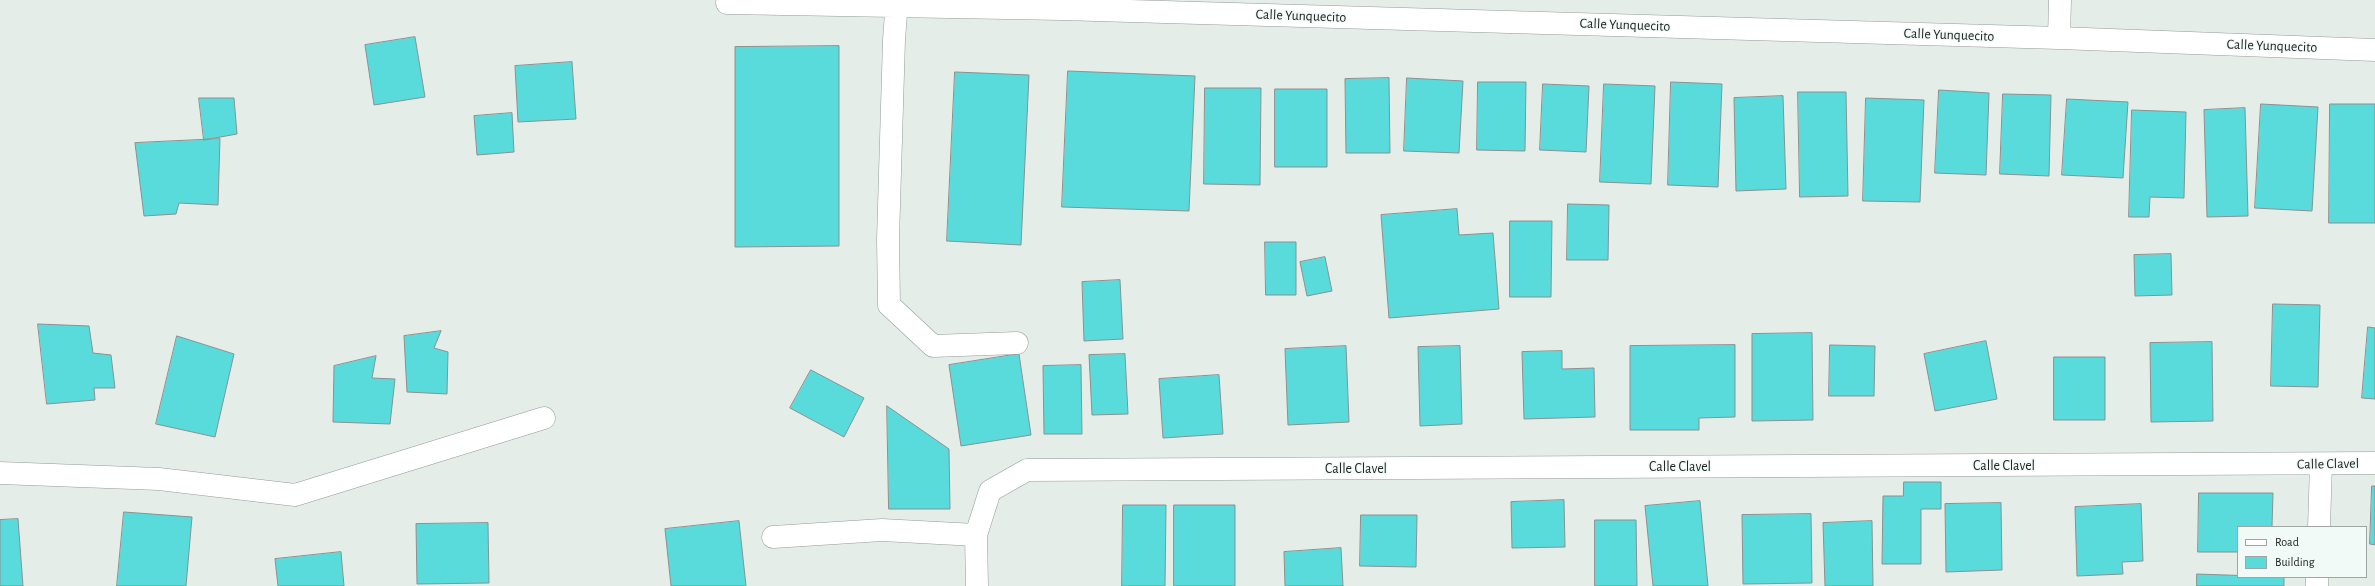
<!DOCTYPE html>
<html>
<head>
<meta charset="utf-8">
<style>
	body { margin:0 }
	#map { position:relative; width:2375px; height:586px; overflow:hidden; background:#e5ede9; font-family:"Alegreya Sans",sans-serif }
	canvas { display:block }
	.legend { position:absolute; left:2237px; top:526px; width:130px; height:52px; box-sizing:border-box; background:#f2faf7; border:1px solid #9fa5a3; margin:0; padding:5px 7px; list-style:none; font-size:12px; color:#222524 }
	.legend li { display:flex; align-items:center; gap:8px; height:20px }
	.legend b { width:20px; border:1px solid #9fa5a3 }
</style>
</head>
<body>
<div id="map">
<canvas width="2375" height="586"></canvas>
<ul class="legend">
<li><b style="height:5px;background:#fff"></b>Road</li>
<li><b style="height:11px;background:#59dbdb"></b>Building</li>
</ul>
</div>
<script>
const c = document.querySelector('canvas').getContext('2d');
c.lineJoin = 'round';
function paint(path, color) {
  c.fillStyle = color;
  c.fill(path, 'evenodd');
}
function stroke(path, color, width, dash) {
  c.strokeStyle = color;
  c.lineWidth = width;
  c.lineCap = dash ? 'butt' : 'round';
  c.setLineDash(dash || []);
  c.stroke(path);
}
function drawText(font, color, halo, rows, align = 'center') {
  c.font = font + ' "Alegreya Sans",sans-serif';
  c.lineWidth = 3;
  c.setLineDash([]);
  c.textBaseline = 'middle';
  c.strokeStyle = halo;
  c.fillStyle = color;
  for (const [text, x, y, turn = 0] of rows) {
    c.save();
    c.translate(x, y);
    c.rotate((+turn || 0) * Math.PI / 180);
    c.textAlign = isNaN(turn) ? turn : align;
    if (halo) c.strokeText(text, 0, 0);
    c.fillText(text, 0, 0);
    c.restore();
  }
}
const building = new Path2D(`
	M415,37L425,97L374,105L365,45Z
	M839,46V246L735,247V47Z
	M572,62L576,119L518,122L515,66Z
	M1068,71L1195,76L1189,211L1062,207Z
	M955,72L1029,75L1021,245L947,241Z
	M1389,78L1390,153H1346L1345,79Z
	M1407,78L1463,81L1459,153L1404,151Z
	M1478,82H1526L1525,151L1477,150Z
	M1671,82L1722,84L1718,187L1668,185Z
	M1543,84L1589,86L1586,152L1540,150Z
	M1604,84L1655,86L1651,184L1600,182Z
	M1205,88H1261L1260,185L1204,184Z
	M1275,89H1327V167H1275Z
	M1939,90L1989,93L1986,175L1935,173Z
	M1798,92H1846L1848,196L1800,197Z
	M2003,94L2051,95L2049,176L2000,174Z
	M1783,96L1786,189L1736,191L1734,98Z
	M199,98H234L237,134L204,140Z
	M1866,98L1924,100L1920,202L1863,201Z
	M2067,99L2128,102L2123,178L2062,175Z
	M2261,104L2318,107L2312,211L2255,208Z
	M2330,104H2375V223H2329Z
	M2245,108L2248,216L2207,217L2204,110Z
	M2132,110L2186,112L2184,198L2150,197L2149,217H2129Z
	M512,113L514,152L477,155L474,116Z
	M220,139L218,205L179,203L176,214L144,216L135,143Z
	M1568,204L1609,205L1608,260H1567Z
	M1457,209L1459,235L1493,233L1499,309L1389,318L1381,215Z
	M1510,221H1552L1551,297H1510Z
	M1265,242H1296V295H1266Z
	M2171,254L2172,295L2135,296L2134,255Z
	M1325,257L1332,291L1307,296L1300,262Z
	M1120,280L1123,339L1084,341L1082,282Z
	M2273,304L2320,305L2318,387L2271,386Z
	M38,324L89,326L93,353L111,355L115,388H94L95,400L47,404Z
	M2368,327L2375,328V399L2362,398Z
	M441,331L434,348L448,352L447,394L407,392L404,336Z
	M1812,333L1813,420L1752,421V334Z
	M177,336L234,354L215,437L156,424Z
	M1986,341L1997,399L1935,411L1924,354Z
	M2212,342L2213,421L2151,422L2150,343Z
	M1735,345V417L1699,418V430H1630V346Z
	M1830,345L1875,346L1874,396H1829Z
	M1346,346L1349,422L1288,425L1285,349Z
	M1460,346L1462,424L1420,426L1418,347Z
	M1562,351V369L1594,368L1595,417L1524,419L1522,352Z
	M1019,354L1031,435L961,446L949,365Z
	M1125,354L1128,414L1092,415L1089,355Z
	M376,356L372,378L395,379L390,424L333,422L334,366Z
	M2054,357H2105V420H2054Z
	M1081,365L1082,434H1044L1043,366Z
	M811,370L864,398L844,437L790,408Z
	M1219,375L1223,434L1163,438L1159,379Z
	M887,406L949,449L950,509H889Z
	M1904,482H1941V509H1921V564H1882L1883,496H1903Z
	M2372,486H2375V545L2370,544Z
	M2199,493H2273L2272,527H2238V552H2198Z
	M1564,500L1565,547L1512,548L1511,502Z
	M1700,501L1708,586H1653L1645,506Z
	M2001,503L2002,570L1946,572L1945,504Z
	M2141,504L2143,561L2122,562L2123,574L2077,576L2075,507Z
	M1123,505H1166L1165,586H1122Z
	M1174,505H1235V586H1174Z
	M124,512L192,517L186,586H117Z
	M1811,514L1812,583L1743,584L1742,515Z
	M1361,515H1417L1416,567L1360,566Z
	M18,519L23,586H0V520Z
	M1595,520H1636L1637,586H1595Z
	M739,521L746,586H671L665,529Z
	M1872,521L1873,586H1825L1823,523Z
	M488,523L489,583L417,584L416,524Z
	M1341,548L1343,586H1285L1284,552Z
	M341,552L344,586H278L275,559Z
	M2197,574L2284,577V586H2197Z`);
const minor = new Path2D(`
	M897,0L894,40L888,239L889,305L933,346L1017,343
	M727,3L1061,9L2059,38L2375,50
	M2059,38L2060,0
	M0,473L159,479L295,495L544,418
	M2319,527L2321,464
	M773,537L882,530L976,535
	M977,586L976,535L990,491L1027,470L2375,463
	M2317,586V577`);
const streetNames = [
	["Calle Yunquecito",1301,16,2],
	["Calle Yunquecito",1625,25,2],
	["Calle Yunquecito",1949,35,2],
	["Calle Yunquecito",2272,46,2],
	["Calle Clavel",2328,464,-1],
	["Calle Clavel",2004,466],
	["Calle Clavel",1680,467],
	["Calle Clavel",1356,469]
];
paint(building, '#59dbdb');
stroke(building, '#8a9191', 1);
stroke(minor, '#949b98', 23);
stroke(minor, '#fff', 22);
drawText('14px', '#222524', '#f2faf7', streetNames);
</script>
</body>
</html>
